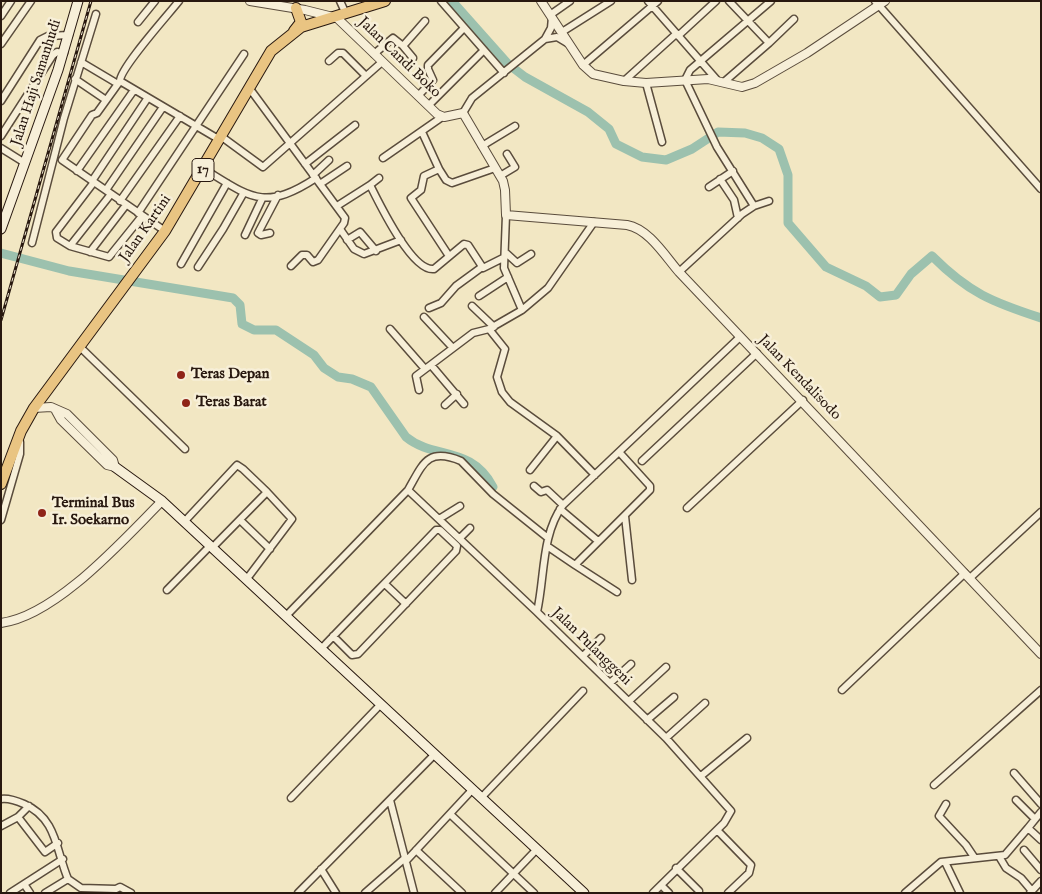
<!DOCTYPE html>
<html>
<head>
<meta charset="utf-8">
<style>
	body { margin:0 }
	#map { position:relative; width:1042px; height:894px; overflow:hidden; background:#f2e7c3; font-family:"IM FELL English",serif }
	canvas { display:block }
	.frame { position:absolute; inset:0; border:2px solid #28180f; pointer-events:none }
</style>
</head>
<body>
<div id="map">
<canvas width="1042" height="894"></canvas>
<div class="frame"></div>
</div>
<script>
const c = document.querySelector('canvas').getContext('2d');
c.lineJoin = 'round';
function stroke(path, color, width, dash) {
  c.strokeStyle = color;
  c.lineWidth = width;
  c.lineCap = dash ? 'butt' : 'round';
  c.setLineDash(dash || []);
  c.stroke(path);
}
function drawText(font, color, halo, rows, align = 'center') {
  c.font = font + ' "IM FELL English",serif';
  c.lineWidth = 5;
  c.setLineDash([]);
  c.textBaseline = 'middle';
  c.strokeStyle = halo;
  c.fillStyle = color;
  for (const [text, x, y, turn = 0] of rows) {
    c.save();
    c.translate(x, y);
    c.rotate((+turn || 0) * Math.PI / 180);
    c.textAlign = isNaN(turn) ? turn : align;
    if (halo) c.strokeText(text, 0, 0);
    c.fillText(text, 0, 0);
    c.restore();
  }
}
const river = new Path2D(`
	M452,1L508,64L525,77L588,112L609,129L616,144L642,157L666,160L692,149L718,132L745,133L762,138L779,149L788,175V223L826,267L866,286L880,297L896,295L911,274L932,256C969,293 992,302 1041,318
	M1,253L69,271L233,298L240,305L242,324L254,330H276L314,355L324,368L338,377L352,379L371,387L406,437C434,460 471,445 493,487`);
const minor = new Path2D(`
	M340,1L346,14
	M441,1L504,73
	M648,1L717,80
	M875,1L1041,189
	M550,15L570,1
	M1,16L11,1
	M138,22L155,1
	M562,32L611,1
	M678,36L716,1
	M545,39L557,37L567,43
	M769,43L794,19
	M1,44L31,1
	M403,46L413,58
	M374,54L393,38L403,46L425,21
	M329,61L338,53H343L366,76
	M81,62L118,84
	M583,65L658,1
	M75,79L106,100
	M120,81C120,68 168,15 179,1
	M624,81L676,34
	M724,82L769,43L729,1
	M646,83L662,142
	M250,89L345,218L344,223L318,260L313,262L307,255H302L291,266
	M418,96L433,80L428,69V65L464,28
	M1,101L40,40L48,36L69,35
	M429,105L484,50
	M463,113L472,98L545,39L551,28L552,17
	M422,132L439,169L424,176L421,190L411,198L449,256
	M1,136L53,55L57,52L64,53
	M222,137L263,167L382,62
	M482,146L515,126
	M1,148L25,163
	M383,158L442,117
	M305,164L355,125
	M204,169C250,197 264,212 316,178
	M439,169L446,180L452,183L495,168
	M77,171L134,90
	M313,175L329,160
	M500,176L515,167L507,154
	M720,179L734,200L738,218
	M92,181L147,99
	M94,182L56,232L57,238L70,246L109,257L142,216
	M320,184L347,166
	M370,185L379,178
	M709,187L733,171
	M106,190L163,107
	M120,201L180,116
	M337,206L370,185C379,203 412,272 434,269L464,244L468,245L483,268L503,258
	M754,206L717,147L685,80L690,70L771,1
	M138,213L244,54
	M506,215L504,268L522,310L489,329L505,349L497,377L502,392L510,402L557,436L595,475
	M340,229L354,249L364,254L401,240
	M165,231L62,160L92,115L97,113L120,81L220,140
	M270,233L261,235L258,233L278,195
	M245,235L262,199
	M347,240L360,232L376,251
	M32,243L64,118L96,14
	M70,246L111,194
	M90,252L126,205
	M505,252L517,263L531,254
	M181,264L227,183
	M198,267L223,229L243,194
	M679,272L742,214L754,206L769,201
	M479,296L508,277
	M472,306L494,327
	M429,308L441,303L456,286L482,267
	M522,310L548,288L594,222
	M424,317L452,347
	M390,329L425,369
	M79,346L185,449
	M431,365L464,404
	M419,390L416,376L473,333L489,329
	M445,405L457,394
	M642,461L757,353
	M530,470L557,436
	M534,486L541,492L547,490L563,505
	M408,490C423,464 427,447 461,461L493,494L548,538
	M687,508L803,400
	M560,509L598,541
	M625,516L632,580
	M439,519L460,506
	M1,520L20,454V442
	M240,520L270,549
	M184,522L237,465L243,469L267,492
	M460,538L470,528
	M547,546L575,565L650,490V486L620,453
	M212,548L267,492L292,519L246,580
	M575,565L617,592
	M970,578L1041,512
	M385,584L406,604
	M167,590L210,546
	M286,616L408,490L537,612
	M321,649C359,609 398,570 436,530H440L457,546L456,551L358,654L352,655L333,636
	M583,656L601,638
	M610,683L631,664
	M842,690L965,573
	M629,701L666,667
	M647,720L674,697
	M666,738L705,703
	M1014,773L1041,804
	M701,776L747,738
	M934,785L1041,690
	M291,798L380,705
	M481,798L583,691
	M1,799C8,798 17,801 24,804C57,818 56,851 68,879L45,893
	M390,800L414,893
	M1016,800L1035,819
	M946,804L939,816L966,845L974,857
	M450,814L534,893
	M18,817L45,852L58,843
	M1,826L18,817L29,806
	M1028,828L1041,812
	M717,830L751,865L749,873L728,893
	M416,850L462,893
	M1024,850L1041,870
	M1000,858L1006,868L1021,878L1032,891
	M406,861L472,790
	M945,862L960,893
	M676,868L699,891
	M321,869L336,893
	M68,879L81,888L116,889
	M24,884L30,893
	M661,885L669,893
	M114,890L120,887L131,893
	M10,893L63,859
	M298,893L434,755
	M365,893L405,858
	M495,893L537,849
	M653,893L724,823L731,811L666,738L537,612C545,577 541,535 563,505L740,337
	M905,893L941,862L1005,855L1028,828L1041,840
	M1030,893L1041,881`);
const tertiary = new Path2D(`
	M250,1L305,10L337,18L437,114L444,117L463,113L503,181L505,190L506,215L627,225C649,229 665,256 679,272L1041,654
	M541,1L583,65L593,74L624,81L646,83L708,79L742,87L755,83L807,53L885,1
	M34,408L51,407L67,414L113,460L115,467
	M56,411L61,420L107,465L115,467
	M1,623C56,616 123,540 162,501`);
const secondary = new Path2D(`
	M1,229L58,70L78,1
	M115,467L162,501L584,893`);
const trunk = new Path2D(`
	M294,31L301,22L296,8
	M1,484L21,431L34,408L165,231L271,51L301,27L385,1`);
const rail = new Path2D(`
	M1,320L91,1`);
const markers = [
	[181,375,5,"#8f2418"],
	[186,403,5,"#8f2418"],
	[42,513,5,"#8f2418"]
];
const shields = [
	[203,170,22]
];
const shieldNames = [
	["17",203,170]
];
const streetNames = [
	["Jalan Candi Boko",399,58,44],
	["Jalan Haji Samanhudi",37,83,-72],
	["Jalan Kartini",146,229,-55],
	["Jalan Kendalisodo",799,378,46],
	["Jalan Pulanggeni",591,647,44]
];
const poiNames = [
	["Teras Depan",191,375],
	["Teras Barat",196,403],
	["Terminal Bus",52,504],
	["Ir. Soekarno",52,521]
];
stroke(river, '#9cc1ae', 9);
stroke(minor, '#5a4c3c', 9);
stroke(tertiary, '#5a4c3c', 10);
stroke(secondary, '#28180f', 11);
stroke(trunk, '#28180f', 12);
stroke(minor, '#f7efd8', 6);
stroke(tertiary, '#f7efd8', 8);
stroke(secondary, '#f7efd8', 9);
stroke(trunk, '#e9c482', 10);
stroke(rail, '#28180f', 3);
stroke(rail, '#f7efd8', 1, [4]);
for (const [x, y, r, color] of markers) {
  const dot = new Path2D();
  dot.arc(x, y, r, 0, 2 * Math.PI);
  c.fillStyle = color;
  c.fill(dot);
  stroke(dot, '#f7efd8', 2);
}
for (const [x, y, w] of shields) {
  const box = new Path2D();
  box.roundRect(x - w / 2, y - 11.5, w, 23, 4);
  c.fillStyle = '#f7efd8';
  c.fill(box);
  stroke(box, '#28180f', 1);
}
drawText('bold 14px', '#28180f', null, shieldNames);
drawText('15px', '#28180f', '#f7efd8', streetNames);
drawText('bold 15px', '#28180f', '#f7efd8', poiNames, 'left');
</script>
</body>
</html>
